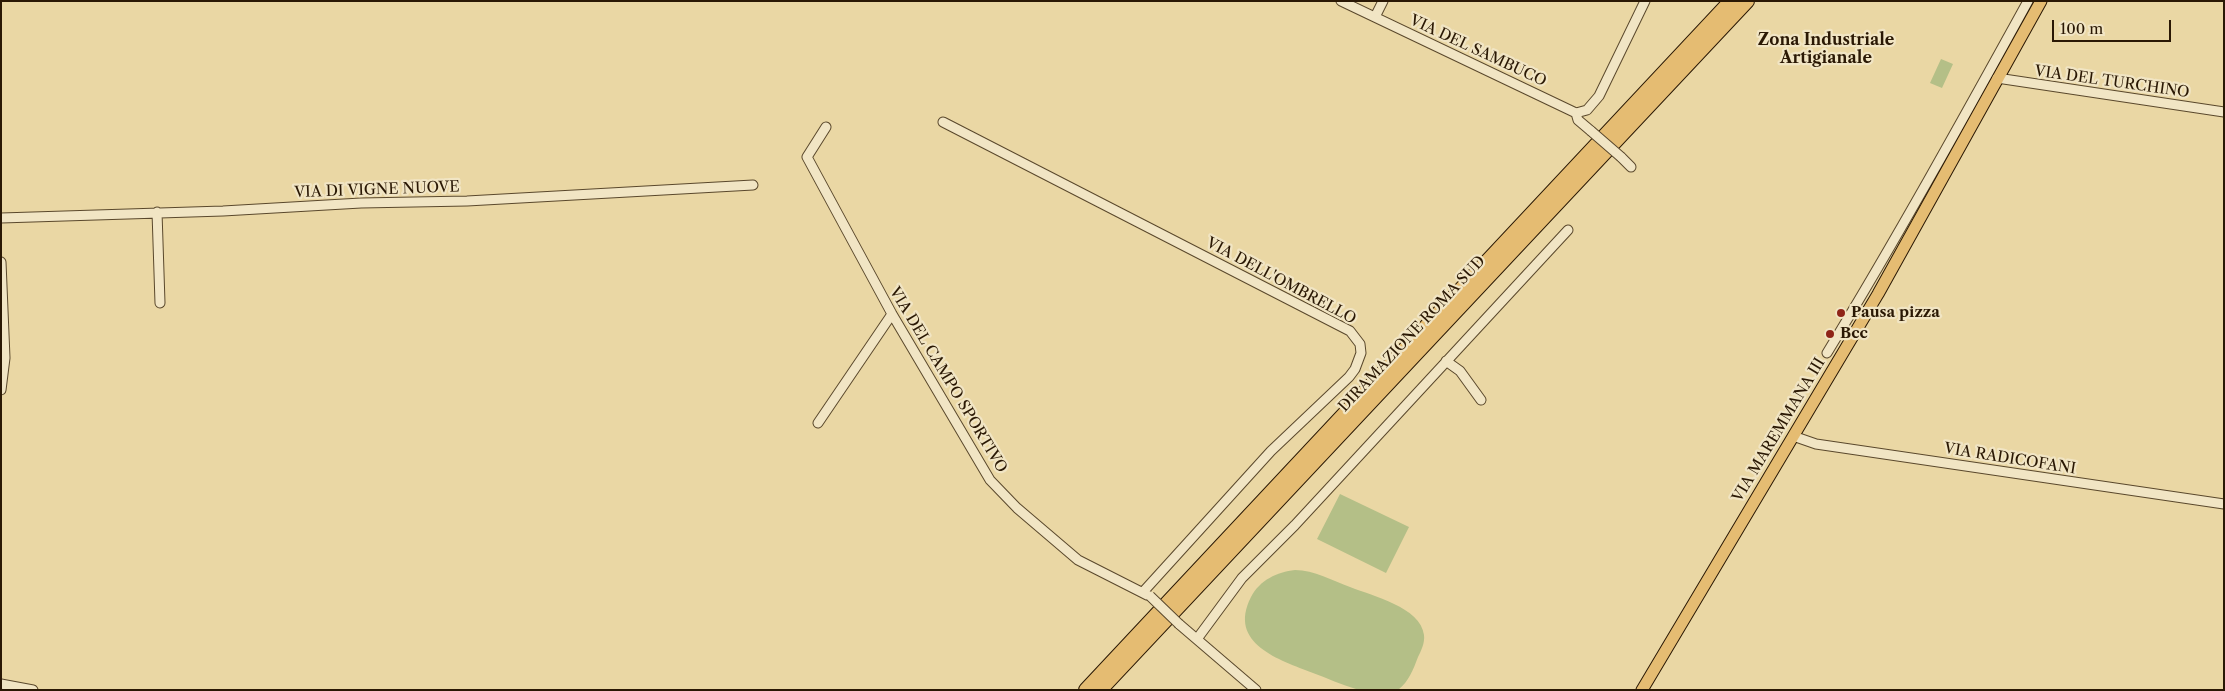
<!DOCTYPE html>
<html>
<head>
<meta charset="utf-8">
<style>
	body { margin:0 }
	#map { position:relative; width:2225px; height:691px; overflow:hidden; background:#ead7a4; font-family:"Libre Caslon Text",serif }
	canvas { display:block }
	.frame { position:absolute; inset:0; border:2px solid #2a1804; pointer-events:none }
	.scale { position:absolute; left:2052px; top:20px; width:119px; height:22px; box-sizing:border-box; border:2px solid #2a1804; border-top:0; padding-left:6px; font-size:15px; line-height:18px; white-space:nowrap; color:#2a1804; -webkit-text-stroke:4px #f1e5c4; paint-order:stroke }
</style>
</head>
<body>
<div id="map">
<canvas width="2225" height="691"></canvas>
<div class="frame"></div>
<div class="scale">100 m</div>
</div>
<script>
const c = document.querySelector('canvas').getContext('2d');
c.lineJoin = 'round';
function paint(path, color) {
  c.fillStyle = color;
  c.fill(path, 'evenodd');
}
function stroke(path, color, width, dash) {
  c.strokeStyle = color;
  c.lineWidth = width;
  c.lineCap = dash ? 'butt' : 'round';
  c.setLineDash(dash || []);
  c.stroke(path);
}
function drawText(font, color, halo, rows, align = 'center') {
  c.font = font + ' "Libre Caslon Text",serif';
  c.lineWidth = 4.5;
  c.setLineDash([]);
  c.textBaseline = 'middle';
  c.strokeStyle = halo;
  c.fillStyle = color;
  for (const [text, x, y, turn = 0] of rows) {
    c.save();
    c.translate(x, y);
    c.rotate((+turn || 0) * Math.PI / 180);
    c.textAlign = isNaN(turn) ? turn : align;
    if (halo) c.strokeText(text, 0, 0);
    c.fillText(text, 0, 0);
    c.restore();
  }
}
const green = new Path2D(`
	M1941,59L1953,64L1942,88L1930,83Z
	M1340,494L1409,527L1386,573L1317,539Z
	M1295,570C1314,570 1333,581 1350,587C1372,596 1421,607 1424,635C1425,643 1421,651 1418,657C1413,670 1409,681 1398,690C1385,690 1369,691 1356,689C1342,685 1327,678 1313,673C1280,660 1227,644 1251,597C1260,580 1277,572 1295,570Z`);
const minor = new Path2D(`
	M1341,1L1576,113
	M1375,17L1383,1
	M1997,78L2224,112
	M1576,113L1587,110L1599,96L1645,1
	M1576,113L1578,120L1591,131
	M943,122L1350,331L1360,344L1361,353L1355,369L1349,377L1271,451L1143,592
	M826,127L807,157L892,314L990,480L1017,508L1078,560L1147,595
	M1621,157L1631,167
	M157,212L160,303
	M1,218L223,211L361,203L467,201L753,185
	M1,262L5,358L1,390
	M1827,353C1897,238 1963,119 2028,1
	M1446,361L1460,371L1481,400
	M818,423L892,314
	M1793,436L1816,444L2224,504
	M1179,624L1256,690
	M1197,639L1242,578L1295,525L1568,230
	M1,684L33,690`);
const major = new Path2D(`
	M1642,690L1878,294L2041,1`);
const highway = new Path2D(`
	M1086,690L1731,1
	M1100,690L1747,1`);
const minorBridge = new Path2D(`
	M1591,131L1621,157
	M1150,596L1179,624`);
const markers = [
	[1841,313,5,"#8f2418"],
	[1830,334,5,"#8f2418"]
];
const streetNames = [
	["VIA DEL SAMBUCO",1478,51,25],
	["VIA DEL TURCHINO",2112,82,8],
	["VIA DI VIGNE NUOVE",377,190,-2],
	["VIA DELL'OMBRELLO",1281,281,28],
	["DIRAMAZIONE ROMA SUD",1412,334,-47],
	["VIA DEL CAMPO SPORTIVO",948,380,59],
	["VIA MAREMMANA III",1779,430,-59],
	["VIA RADICOFANI",2010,459,9]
];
const poiNames = [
	["Pausa pizza",1851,313],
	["Bcc",1840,334]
];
const neighbourhoodNames = [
	["Zona Industriale",1826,40],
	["Artigianale",1826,58]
];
paint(green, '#b4bf87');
stroke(minor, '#5a482c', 11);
stroke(major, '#2a1804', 13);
stroke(highway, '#2a1804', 16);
stroke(minor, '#f1e5c4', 9);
stroke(major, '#e5bc72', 11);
stroke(highway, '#e5bc72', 14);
stroke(minorBridge, '#5a482c', 11, []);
stroke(minorBridge, '#f1e5c4', 9);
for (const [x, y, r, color] of markers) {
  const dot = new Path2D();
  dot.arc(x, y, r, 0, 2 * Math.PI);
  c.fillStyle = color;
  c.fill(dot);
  stroke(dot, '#f1e5c4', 2);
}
drawText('15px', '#2a1804', '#f1e5c4', streetNames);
drawText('bold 15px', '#2a1804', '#f1e5c4', poiNames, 'left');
drawText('bold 16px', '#2a1804', '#f1e5c4', neighbourhoodNames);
</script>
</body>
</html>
